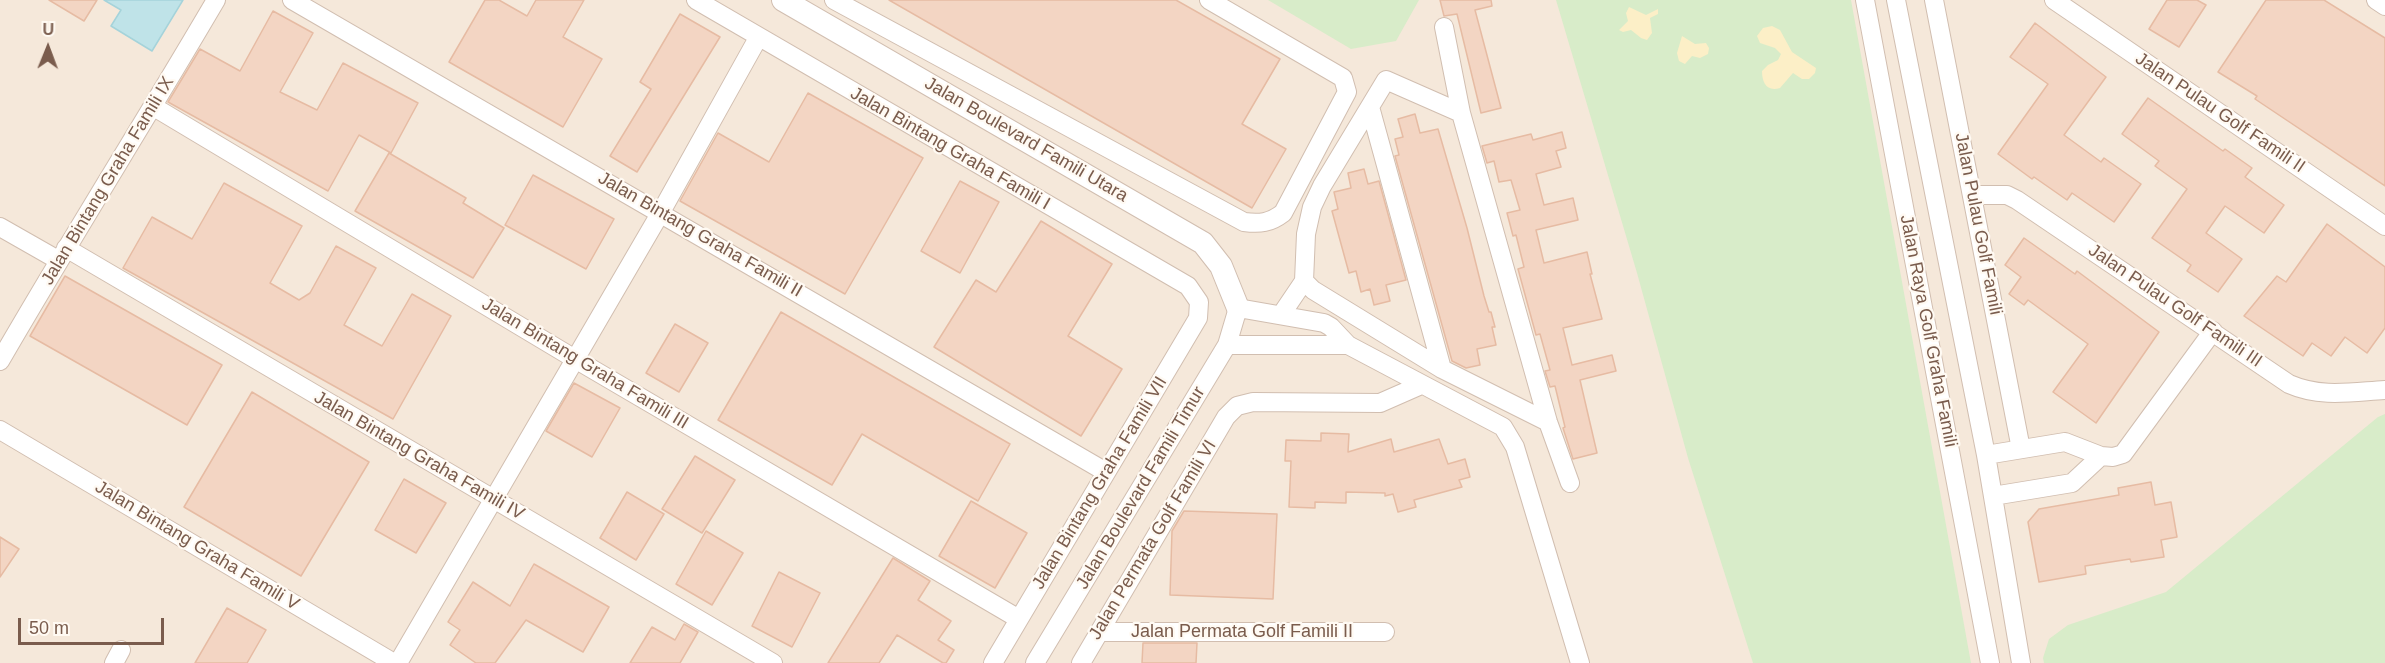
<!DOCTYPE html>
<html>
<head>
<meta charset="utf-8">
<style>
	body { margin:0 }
	#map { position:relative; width:2385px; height:663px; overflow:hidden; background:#fdf6ec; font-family:Arial,sans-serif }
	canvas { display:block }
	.north { position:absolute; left:18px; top:18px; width:60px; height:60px; -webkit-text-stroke:4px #fffaf3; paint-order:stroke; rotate:1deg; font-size:16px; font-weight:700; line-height:24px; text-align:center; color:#7a5c4d }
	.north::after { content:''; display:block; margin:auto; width:21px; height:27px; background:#7a5c4d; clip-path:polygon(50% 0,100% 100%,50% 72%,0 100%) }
	.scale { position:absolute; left:18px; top:618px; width:146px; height:27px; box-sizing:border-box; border:3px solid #7a5c4d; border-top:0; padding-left:8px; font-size:18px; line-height:21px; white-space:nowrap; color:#7a5c4d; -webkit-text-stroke:4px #fffaf3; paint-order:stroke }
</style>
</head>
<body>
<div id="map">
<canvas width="2385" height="663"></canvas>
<div class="north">U</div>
<div class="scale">50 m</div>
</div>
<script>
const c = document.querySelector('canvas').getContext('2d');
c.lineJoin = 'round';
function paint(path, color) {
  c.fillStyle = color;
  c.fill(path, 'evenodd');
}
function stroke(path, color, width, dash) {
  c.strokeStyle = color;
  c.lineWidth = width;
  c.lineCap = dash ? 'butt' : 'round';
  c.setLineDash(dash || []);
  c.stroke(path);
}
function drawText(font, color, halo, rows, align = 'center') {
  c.font = font + ' Arial,sans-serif';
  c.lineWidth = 4.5;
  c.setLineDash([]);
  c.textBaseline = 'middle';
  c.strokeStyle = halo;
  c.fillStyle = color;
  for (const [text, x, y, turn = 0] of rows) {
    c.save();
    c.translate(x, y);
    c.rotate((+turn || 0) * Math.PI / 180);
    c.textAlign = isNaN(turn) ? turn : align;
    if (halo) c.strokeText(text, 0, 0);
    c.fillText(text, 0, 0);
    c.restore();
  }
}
const residential = new Path2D(`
	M0,0H2385V663H0Z`);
const green = new Path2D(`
	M1268,0H1419L1396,41L1351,49Z
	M1556,0H1851L1971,663H1753L1688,458L1637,273Z
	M2385,414V663H2044L2043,658L2049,639L2068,625L2166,592L2378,417Z`);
const sand = new Path2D(`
	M1629,7L1646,15L1658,9V14L1650,18L1652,33L1647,40L1641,38L1631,30L1623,32L1619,30L1628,21L1626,13Z
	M1772,26L1780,30L1792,52L1816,68L1815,73L1809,79H1802L1793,73L1780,88C1767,92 1762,83 1762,71L1768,65L1778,60L1781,54L1775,48L1760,43L1757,36L1763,28Z
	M1682,36L1695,44L1706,43L1709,48L1708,54L1700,58L1692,56L1685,64L1679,61L1677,53Z`);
const water = new Path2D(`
	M104,0H183L152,51L111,26L121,10Z`);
const building = new Path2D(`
	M49,0H97L84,21Z
	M485,0H499L527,16L536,0H584L563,37L602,59L563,127L449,62Z
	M889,0H1176L1280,59L1242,124L1286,149L1252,208Z
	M1440,0H1491L1492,6L1475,10L1501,108L1481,113L1457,14L1444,16Z
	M2167,0H2197L2206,5L2179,47L2149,29Z
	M2266,0H2324L2385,38V186L2255,99L2257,96L2218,72Z
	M273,11L313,33L280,92L317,110L343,63L418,103L391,153L359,135L328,191L168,102L200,49L240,71Z
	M680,14L720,37L637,172L610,156L651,89L640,82Z
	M2035,23L2106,77L2064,135L2101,162L2104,158L2141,184L2114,222L2072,193L2067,200L2034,177L2032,179L1998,154L2048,84L2010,57Z
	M808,93L923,158L845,294L680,201L718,133L769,162Z
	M2148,98L2223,151L2225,149L2252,168L2245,177L2284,205L2264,233L2225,206L2206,233L2242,259L2218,292L2187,271L2191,265L2152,238L2187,189L2155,166L2159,161L2122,134Z
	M1415,114L1420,133L1438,129L1467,228L1484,296L1489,312H1491L1495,327H1492L1496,345L1477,349L1480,365L1466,368L1452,361L1395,156L1399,155L1395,139L1403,137L1398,119Z
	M1562,132L1566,148L1556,151L1561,167L1536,174L1544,205L1573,198L1578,220L1536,230L1544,263L1587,252L1592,274H1590L1602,319L1563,328L1572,365L1612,355L1616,371L1580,380L1597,453L1573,459L1563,428L1565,427L1555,386L1550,387L1545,371L1550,370L1540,334L1536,335L1518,269L1524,267L1516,235L1513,236L1507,213L1520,210L1511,180L1499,182L1494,161L1487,163L1482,146L1531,134L1533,140Z
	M389,153L466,198L463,203L504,228L473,278L355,211Z
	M1364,169L1368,184L1379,181L1406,280L1386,285L1390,301L1374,305L1370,289L1361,292L1356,271L1349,273L1332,211L1338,209L1334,192L1351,188L1348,173Z
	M533,175L614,219L586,269L505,225Z
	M960,181L999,202L960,273L921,251Z
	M224,183L302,226L270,283L299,300L310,293L336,246L376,268L344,325L382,346L412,294L451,316L393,419L123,268L152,217L192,239Z
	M1041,221L1112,264L1068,336L1122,369L1081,436L934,347L976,280L996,292Z
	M2327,224L2385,267V328L2367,353L2345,337L2331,356L2312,343L2303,356L2244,316L2277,276L2286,282Z
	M2024,238L2075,274L2077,271L2159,332L2096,423L2053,392L2088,344L2028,300L2024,305L2009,294L2021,277L2005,265Z
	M65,276L222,365L187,425L30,336Z
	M781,312L1010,444L978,501L862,434L832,485L718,420Z
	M675,324L708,343L679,392L646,373Z
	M574,383L620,408L592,457L546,431Z
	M252,392L369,462L301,576L184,507Z
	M1321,433L1349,434L1348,452L1391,439L1394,452L1439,439L1448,464L1465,459L1470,477L1459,480L1462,487L1414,500L1416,507L1398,512L1393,494L1385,496V493L1346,492V503L1315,502V508L1289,507L1291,461H1285L1286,440L1321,441Z
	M695,456L735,480L702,533L662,509Z
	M404,479L446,503L416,553L375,530Z
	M2151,482L2155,505L2171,502L2177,537L2161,540L2164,557L2131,562L2130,559L2085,566L2086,574L2039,582L2028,522L2039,509L2119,495L2118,488Z
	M627,492L664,514L636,560L600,538Z
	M971,501L1027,533L995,588L939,556Z
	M1184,511L1277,514L1273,599L1170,595L1172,531Z
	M706,531L743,553L712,605L676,584Z
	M0,537L19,549L0,577Z
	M893,558L930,581L918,600L951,621L938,640L954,650L946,663H943L897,635L879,663H828Z
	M534,564L609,607L583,652L526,620L495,663H476L450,645L460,630L448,622L473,582L510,606Z
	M779,572L820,593L792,647L752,626Z
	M227,608L266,630L247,663H195Z
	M684,624L698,632L680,663H630L652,627L675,640Z
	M1143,643H1197L1196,663H1142Z`);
const minor = new Path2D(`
	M292,0L1106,472
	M696,0L1188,286L1199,302L1198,318L993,663
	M834,0L1244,222C1260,224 1270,223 1283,213L1347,92L1343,78L1209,0
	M1865,0L1990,663
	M1896,0L1986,455L2021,663
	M1934,0L2021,449
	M2054,0L2385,226
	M2376,0L2385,6
	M1444,27L1461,113L1548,422L1570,483
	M154,107L575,359L1019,619
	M1370,107L1442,369L1548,422
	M1973,195H2007L2017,200L2289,384C2321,398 2351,392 2385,390
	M0,227L58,260
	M66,248L773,663
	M1281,315L1304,281
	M1227,345H1348
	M0,361C70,240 145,121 216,0
	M1442,369L1313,290L1304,281L1306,234L1312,207L1322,186L1386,80L1461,113
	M0,430L394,663
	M1986,455L2065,442L2101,456L2113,457L2123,454L2213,331
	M1993,496L2072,483L2101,456
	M1099,632H1385
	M114,663L121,650
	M398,663L661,212L758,38
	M1035,663L1227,345L1238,308L1324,323L1331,327L1348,345L1503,427L1515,447L1580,663
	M1081,663L1226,417L1237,406L1253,402L1380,403L1421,385`);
const tertiary = new Path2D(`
	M783,0L1203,243L1221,266L1238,308`);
const streetNames = [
	["Jalan Pulau Golf Famili II",2220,113,34],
	["Jalan Boulevard Famili Utara",1026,140,30],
	["Jalan Bintang Graha Famili I",950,149,30],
	["Jalan Bintang Graha Famili IX",108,181,-59],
	["Jalan Pulau Golf Famili",1978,224,79],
	["Jalan Bintang Graha Famili II",700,235,30],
	["Jalan Pulau Golf Famili III",2175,306,34],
	["Jalan Raya Golf Graha Famili",1928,331,79],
	["Jalan Bintang Graha Famili III",585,364,31],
	["Jalan Bintang Graha Famili IV",419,456,30],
	["Jalan Bintang Graha Famili VII",1100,483,-59],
	["Jalan Boulevard Famili Timur",1141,488,-59],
	["Jalan Permata Golf Famili VI",1153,540,-59],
	["Jalan Bintang Graha Famili V",197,546,31],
	["Jalan Permata Golf Famili II",1242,632]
];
paint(residential, '#f5e8da');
paint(green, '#d8ecc9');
paint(sand, '#fcefc7');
paint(water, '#bfe3e8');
stroke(water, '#a5d3da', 1.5);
paint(building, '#f3d5c3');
stroke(building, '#e6bba3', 1.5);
stroke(minor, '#d1beb0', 20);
stroke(tertiary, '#d1beb0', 24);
stroke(minor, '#fff', 18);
stroke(tertiary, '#fff', 22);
drawText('18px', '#7a5c4d', '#fffaf3', streetNames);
</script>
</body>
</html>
